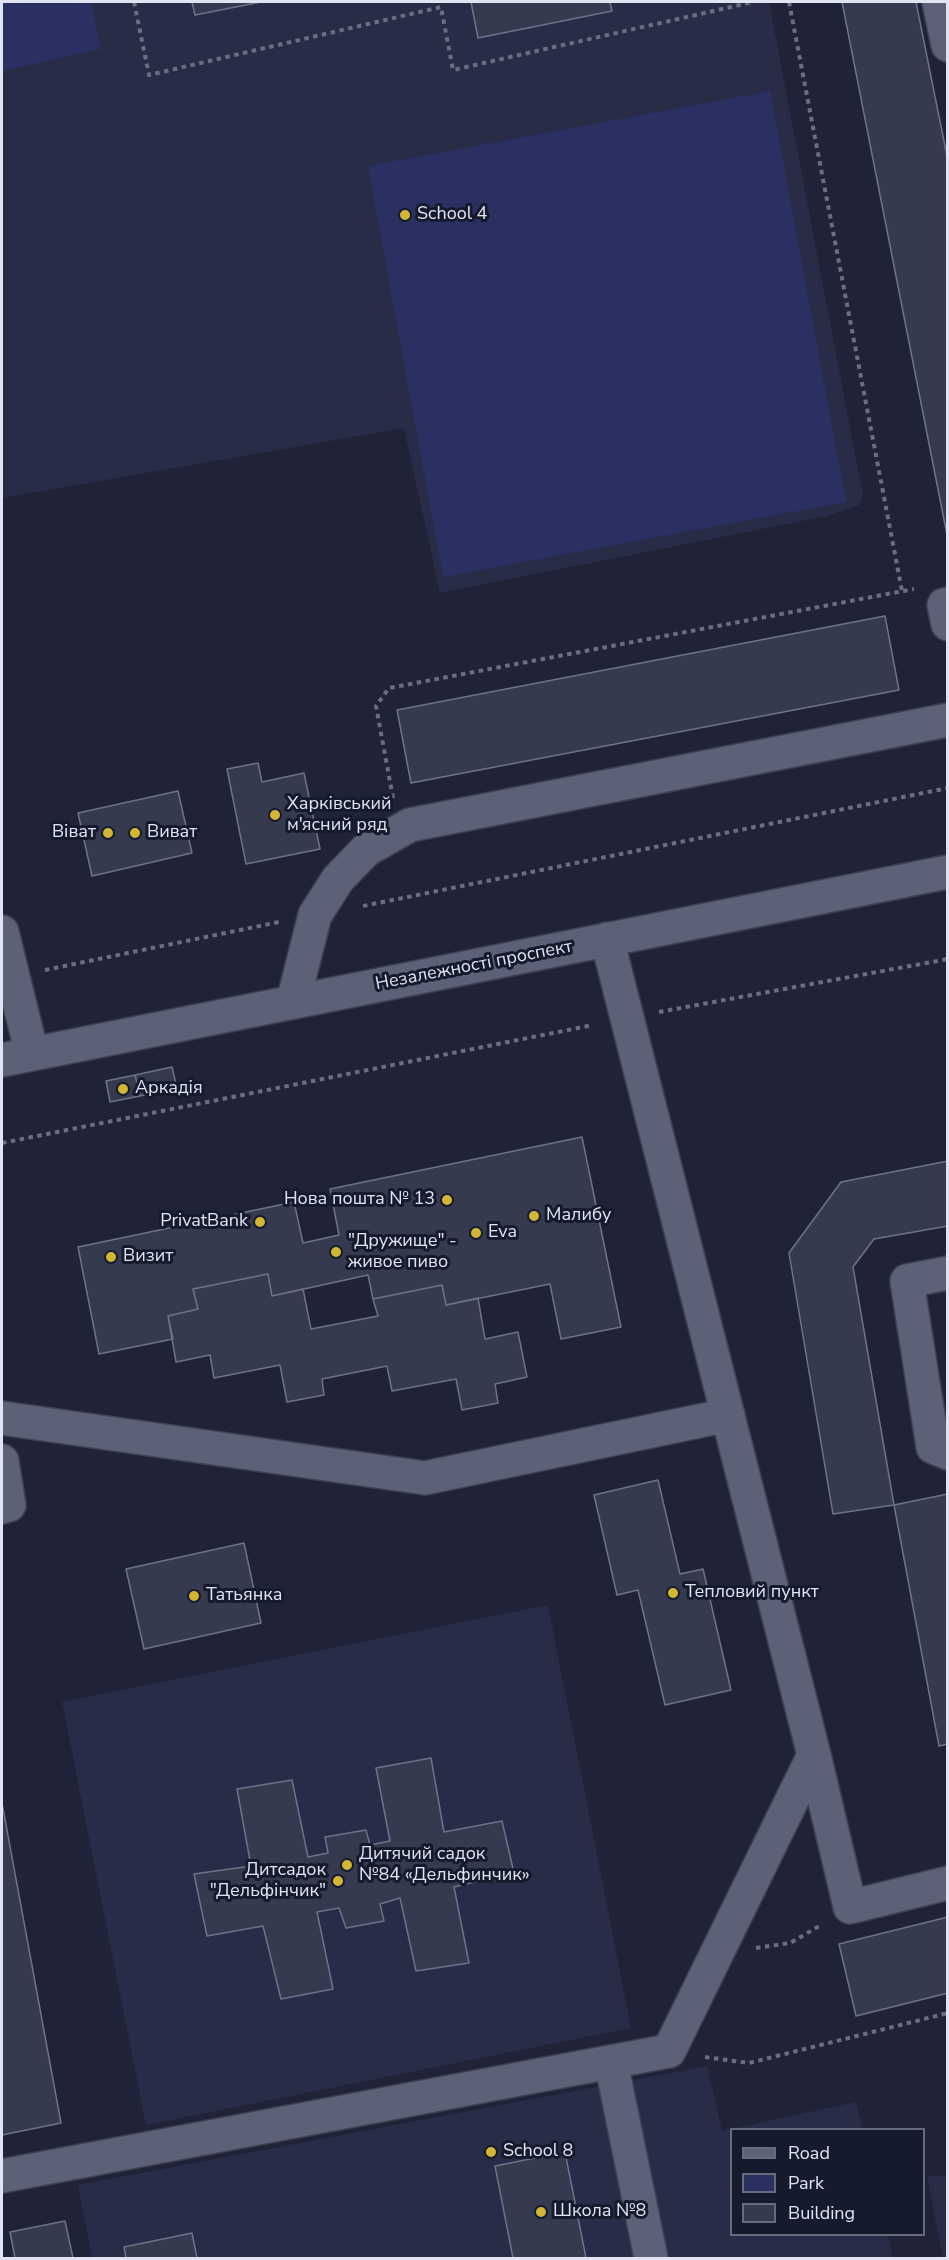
<!DOCTYPE html>
<html>
<head>
<meta charset="utf-8">
<style>
	body { margin:0 }
	#map { position:relative; width:949px; height:2260px; overflow:hidden; background:#202337; font-family:"Nunito Sans",sans-serif }
	canvas { display:block }
	.frame { position:absolute; inset:0; border:3px solid #e1e4f2; pointer-events:none }
	.legend { position:absolute; left:730px; top:2128px; width:195px; height:108px; box-sizing:border-box; background:#161a2d; border:2px solid #676b7c; margin:0; padding:8px 10px; list-style:none; font-size:18px; color:#e1e4f2 }
	.legend li { display:flex; align-items:center; gap:12px; height:30px }
	.legend b { width:30px; border:2px solid #676b7c }
</style>
</head>
<body>
<div id="map">
<canvas width="949" height="2260"></canvas>
<div class="frame"></div>
<ul class="legend">
<li><b style="height:8px;background:#5c6178"></b>Road</li>
<li><b style="height:16px;background:#2a3062"></b>Park</li>
<li><b style="height:16px;background:#363a4f"></b>Building</li>
</ul>
</div>
<script>
const c = document.querySelector('canvas').getContext('2d');
c.lineJoin = 'round';
function paint(path, color) {
  c.fillStyle = color;
  c.fill(path, 'evenodd');
}
function stroke(path, color, width, dash) {
  c.strokeStyle = color;
  c.lineWidth = width;
  c.lineCap = dash ? 'butt' : 'round';
  c.setLineDash(dash || []);
  c.stroke(path);
}
function drawText(font, color, halo, rows, align = 'center') {
  c.font = font + ' "Nunito Sans",sans-serif';
  c.lineWidth = 6;
  c.setLineDash([]);
  c.textBaseline = 'middle';
  c.strokeStyle = halo;
  c.fillStyle = color;
  for (const [text, x, y, turn = 0] of rows) {
    c.save();
    c.translate(x, y);
    c.rotate((+turn || 0) * Math.PI / 180);
    c.textAlign = isNaN(turn) ? turn : align;
    if (halo) c.strokeText(text, 0, 0);
    c.fillText(text, 0, 0);
    c.restore();
  }
}
const built = new Path2D(`
	M2,2H769L863,496L859,505L827,516L440,593L404,428L2,498Z
	M548,1605L631,2028L146,2125L62,1702Z
	M707,2066L722,2131L856,2102L863,2129L732,2130V2234L888,2235L893,2258H92L78,2185Z
	M927,2176H947V2258H943Z`);
const green = new Path2D(`
	M2,2H91L101,49L2,71Z
	M770,91L846,502L443,577L368,166Z`);
const building = new Path2D(`
	M192,2H261L195,15Z
	M471,2H610L612,11L478,38Z
	M842,2H916L948,161V540Z
	M885,616L899,690L411,783L397,710Z
	M258,763L262,782L304,773L320,849L246,864L227,769Z
	M178,791L192,853L92,876L78,813Z
	M172,1067L177,1088L140,1096L135,1075Z
	M135,1075L140,1096L110,1102L106,1081Z
	M582,1137L621,1327L561,1339L550,1284L446,1305L442,1285L373,1299L368,1275L272,1296L268,1274L193,1289L198,1309L168,1316L173,1339L99,1354L78,1247L294,1202L303,1243L339,1235L330,1189Z
	M948,1161V1226L874,1239L853,1267L894,1505L833,1514L789,1253L841,1182Z
	M268,1274L272,1296L303,1289L311,1329L378,1316L373,1299L442,1285L446,1305L478,1298L485,1339L518,1332L527,1377L495,1384L498,1403L462,1410L456,1379L392,1391L387,1366L322,1379L324,1395L287,1402L280,1365L214,1378L210,1355L176,1362L168,1316L198,1309L193,1289Z
	M658,1480L680,1574L703,1569L731,1690L665,1705L638,1590L617,1595L594,1495Z
	M948,1494V1744L939,1746L894,1505Z
	M244,1543L261,1623L144,1649L126,1569Z
	M431,1758L444,1832L502,1821L514,1873L454,1887L469,1963L416,1971L400,1898L380,1904L384,1921L346,1928L339,1908L317,1912L333,1989L281,1999L263,1926L207,1936L194,1874L251,1866L237,1789L292,1780L308,1857L328,1853L325,1837L366,1830L370,1845L390,1841L376,1768Z
	M2,1803L61,2123L2,2135Z
	M948,1917V1993L856,2016L839,1944Z
	M565,2152L586,2258H513L495,2166Z
	M65,2221L73,2258H15L10,2232Z
	M192,2233L197,2258H126L124,2247Z`);
const path = new Path2D(`
	M134,2L149,75L441,7L453,70L753,2
	M789,2L902,591
	M393,798L376,706L389,688L914,589
	M363,906L948,788
	M45,970L279,922
	M659,1012L948,959
	M2,1143L593,1025
	M756,1948L790,1943L821,1925
	M705,2057L749,2063L948,2013`);
const minor = new Path2D(`
	M939,2L948,45
	M948,604L944,605L948,624
	M2,932L32,1054
	M293,1002L315,915L338,879L366,850L410,825L948,720
	M2,1060L948,872
	M948,1273L907,1281L933,1447L948,1453
	M2,1418L425,1478L728,1415
	M2,1461L9,1505L2,1507
	M814,1755L850,1907L948,1883
	M611,2062L651,2258
	M2,2176L669,2051L814,1755L607,939`);
const markers = [
	[405,215,6,"#d4b635"],
	[275,815,6,"#d4b635"],
	[108,833,6,"#d4b635"],
	[135,833,6,"#d4b635"],
	[123,1089,6,"#d4b635"],
	[447,1200,6,"#d4b635"],
	[534,1216,6,"#d4b635"],
	[260,1222,6,"#d4b635"],
	[476,1233,6,"#d4b635"],
	[336,1252,6,"#d4b635"],
	[111,1257,6,"#d4b635"],
	[673,1593,6,"#d4b635"],
	[194,1596,6,"#d4b635"],
	[347,1865,6,"#d4b635"],
	[338,1881,6,"#d4b635"],
	[491,2152,6,"#d4b635"],
	[541,2212,6,"#d4b635"]
];
const poiNames = [
	["School 4",417,215],
	["Харківський",287,805],
	["м'ясний ряд",287,826],
	["Віват",96,833,"right"],
	["Виват",147,833],
	["Аркадія",135,1089],
	["Нова пошта № 13",435,1200,"right"],
	["Малибу",546,1216],
	["PrivatBank",248,1222,"right"],
	["Eva",488,1233],
	["\"Дружище\" -",348,1242],
	["живое пиво",348,1263],
	["Визит",123,1257],
	["Тепловий пункт",685,1593],
	["Татьянка",206,1596],
	["Дитячий садок",359,1855],
	["№84 «Дельфинчик»",359,1876],
	["Дитсадок",326,1871,"right"],
	["\"Дельфінчик\"",326,1892,"right"],
	["School 8",503,2152],
	["Школа №8",553,2212]
];
const streetNames = [
	["Незалежності проспект",474,966,-11]
];
paint(built, '#282c46');
paint(green, '#2a3062');
paint(building, '#363a4f');
stroke(building, '#6e738b', 1.5);
stroke(minor, '#3e4051', 36);
stroke(path, '#6b6e7f', 4, [4.5, 4.5]);
stroke(minor, '#5c6178', 33);
for (const [x, y, r, color] of markers) {
  const dot = new Path2D();
  dot.arc(x, y, r, 0, 2 * Math.PI);
  c.fillStyle = color;
  c.fill(dot);
  stroke(dot, '#161a2d', 2);
}
drawText('18px', '#e1e4f2', '#161a2d', poiNames, 'left');
drawText('18px', '#e1e4f2', '#161a2d', streetNames);
</script>
</body>
</html>
